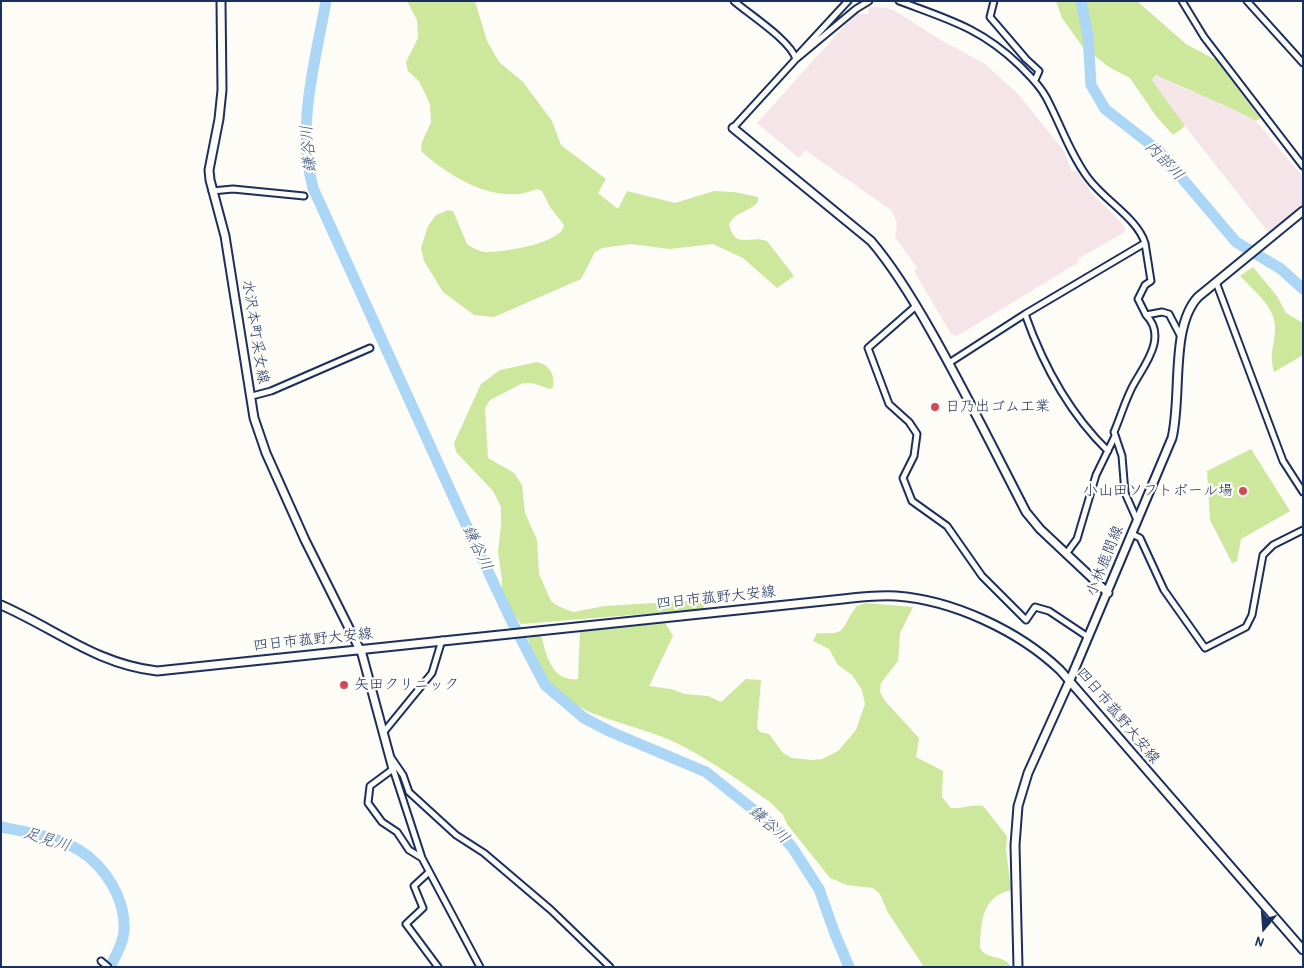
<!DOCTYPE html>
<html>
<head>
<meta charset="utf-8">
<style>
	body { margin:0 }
	#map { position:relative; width:1304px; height:968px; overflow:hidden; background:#fdfcf7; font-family:"Patrick Hand",sans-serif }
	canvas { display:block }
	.frame { position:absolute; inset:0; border:2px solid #1b2f5e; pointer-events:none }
	.north { position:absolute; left:1239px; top:903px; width:50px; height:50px; -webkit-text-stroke:4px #fdfcf7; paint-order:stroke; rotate:198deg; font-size:14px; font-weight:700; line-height:20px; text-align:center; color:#1b2f5e }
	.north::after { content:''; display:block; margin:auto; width:18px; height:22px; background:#1b2f5e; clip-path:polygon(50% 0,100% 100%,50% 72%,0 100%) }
</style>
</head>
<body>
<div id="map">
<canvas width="1304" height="968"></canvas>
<div class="frame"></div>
<div class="north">N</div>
</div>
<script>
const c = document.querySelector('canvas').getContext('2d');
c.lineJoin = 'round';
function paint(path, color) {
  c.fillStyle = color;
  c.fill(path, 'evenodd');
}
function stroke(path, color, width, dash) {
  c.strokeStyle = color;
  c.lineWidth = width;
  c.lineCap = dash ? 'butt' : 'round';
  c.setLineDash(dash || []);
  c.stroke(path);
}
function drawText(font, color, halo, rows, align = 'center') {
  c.font = font + ' "Patrick Hand","Klee One",sans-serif';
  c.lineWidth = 4.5;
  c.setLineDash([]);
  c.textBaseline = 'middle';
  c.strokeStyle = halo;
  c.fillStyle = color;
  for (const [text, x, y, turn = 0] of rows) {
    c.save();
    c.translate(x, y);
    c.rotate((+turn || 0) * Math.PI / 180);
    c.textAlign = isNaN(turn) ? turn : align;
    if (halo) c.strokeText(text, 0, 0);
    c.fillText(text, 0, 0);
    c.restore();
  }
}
const built = new Path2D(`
	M868,6L892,9L939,39L985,64L1018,94L1064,151L1072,172L1076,170L1094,196L1122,223L1126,231L1078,259L1079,262L957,336L951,334L914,271L917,268L895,237L897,223L891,210L805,150L799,158L757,123L855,14H869Z
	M1157,75L1182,88L1216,100L1256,121L1303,177V205L1269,233L1185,126L1152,80Z`);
const green = new Path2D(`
	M407,1H475L487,41L499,62L523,82L552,121L561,145L606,179L598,193L618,209L627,191L675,203L714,191L734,192L758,197V202C749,212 736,211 729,224C735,251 750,234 767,241L794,276L777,288L743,258L713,244L670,249L631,244L602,248L595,252L581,279L494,317L474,315L443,292L424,261L421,248L428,226L436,215L448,210L453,211L467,244C472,248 482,253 489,252C504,252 563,243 564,225L550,207L542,191L537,189C497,206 451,178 421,151L422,142L431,122L430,104L419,81L408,71L406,62L418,38L417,20Z
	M1056,1H1137L1186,44L1216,60L1260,118L1256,121C1224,103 1189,91 1156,75L1152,80L1185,126L1173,135L1156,116L1130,78L1109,67L1082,46L1062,18Z
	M1253,267L1277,296L1286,313L1303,323V355L1274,372C1269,352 1274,349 1275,330C1277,308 1254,291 1240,276Z
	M537,362C550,365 555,375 553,387L550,389L532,383H523L490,400L485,408L488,458L514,473L522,485L525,513L537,540L539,574L551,601L558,606L573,612L605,606L703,600L704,609L521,624L502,598V580L498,552L501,525V507L493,491L456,452L454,443L481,384L500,370Z
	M1251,449L1290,511L1241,539L1237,561L1232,563L1210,520L1207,471Z
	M866,603L913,607L900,633L898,661L881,683L880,692L885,701L919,738L916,757L943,771L942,797L951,808C963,809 972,804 983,806L1007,836L1006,850L1011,890C981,897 981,923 980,948C987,961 1005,954 1011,967H924L887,911L880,894L873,888L847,885L830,878L787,824L783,815L770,802C740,781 703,755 670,740C606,713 550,718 528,638L541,635C546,655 552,682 578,679L580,630L664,621L673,636L649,686L671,689L685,694L708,696L721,702L746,679L761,680L757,728L760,732L769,734L783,753L792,758L812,760L822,759L838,751L856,730L865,704L862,690L852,675L838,665L829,649L813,641L817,633C851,635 839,628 857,606Z`);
const river = new Path2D(`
	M326,1C315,63 296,126 313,188L462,516L511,620L545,685L584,718L611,732L706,772L769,822L792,847L819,889L835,934L849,967
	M1081,1L1088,36L1091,85L1105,109L1159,151L1236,242L1281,269L1303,289
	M1,827C27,832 56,836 79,850C105,866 126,899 124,931C123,944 116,955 110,967`);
const street = new Path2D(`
	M734,1C750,15 790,40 796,59
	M899,1C947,19 981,28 1019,65C1029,75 1039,84 1046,97C1060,123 1070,154 1088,178C1105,201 1137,218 1145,243L1025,314L949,363
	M994,1L990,17L1026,59L1039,71L1035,80
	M1182,1L1204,37L1303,166
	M1247,1L1303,63
	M799,54L848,1
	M733,128L796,59L856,9L869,1
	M212,191L233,189L304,196
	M1145,243L1151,281L1145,285L1138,299L1146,315
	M1216,282L1283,461L1303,492
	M916,306L868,348L889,404L909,422L917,434L914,456L903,478L912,501L947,526L982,576L1026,620L1035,607L1049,611L1088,637
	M1025,314C1043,365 1069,413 1108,451
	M252,396L271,391L370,348
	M1137,520L1125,493L1122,456L1114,432C1121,416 1126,397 1135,382C1146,363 1167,336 1146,315L1162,312L1169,314L1181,337
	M1132,534L1140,538L1164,590L1205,648L1246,627L1252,615L1263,555L1273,545L1303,530
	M1066,554L1077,539L1096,475L1115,436
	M383,733L432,673L442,640
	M392,759L403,775L409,792L456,835L484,853L551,910L610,967
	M422,858L409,850L397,832L382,822L368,803L370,786L393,769L422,858L480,967
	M428,873L414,886L423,908L406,924L438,967
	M101,961L108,967`);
const secondary = new Path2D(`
	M221,1L222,90L219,119L209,170L210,180L225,236L254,418L266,453L305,540L362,654L393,769
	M733,128L871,241C895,269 914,301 932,333C965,391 995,452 1026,512L1040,529L1108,593
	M1,605C56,629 96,664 157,671L843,599C860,597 878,595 896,596C953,600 1019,631 1060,670L1303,950
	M1018,967L1015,845L1018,806L1028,773L1070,680L1172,438C1182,397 1170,327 1198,297L1303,211`);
const markers = [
	[935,407,5,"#d1495b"],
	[1243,491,5,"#d1495b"],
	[344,685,5,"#d1495b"]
];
const streetNames = [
	["水沢本町采女線",255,332,81],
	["小林鹿間線",1105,561,-68],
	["四日市菰野大安線",716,598,-6],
	["四日市菰野大安線",313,640,-6],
	["四日市菰野大安線",1118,716,50]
];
const poiNames = [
	["日乃出ゴム工業",945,407],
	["小山田ソフトボール場",1233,491,"right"],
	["矢田クリニック",354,685]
];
const waterNames = [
	["鎌谷川",309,149,-95],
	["内部川",1164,161,46],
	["鎌谷川",477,548,64],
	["鎌谷川",769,825,43],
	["足見川",47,840,17]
];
paint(built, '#f5e5e9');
paint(green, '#cde79d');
stroke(river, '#abd6f6', 11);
stroke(street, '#1b2f5e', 9);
stroke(secondary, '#1b2f5e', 11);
stroke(street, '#fdfcf7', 5);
stroke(secondary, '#fdfcf7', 7);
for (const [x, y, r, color] of markers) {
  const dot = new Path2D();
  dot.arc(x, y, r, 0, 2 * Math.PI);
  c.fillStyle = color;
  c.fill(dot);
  stroke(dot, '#fdfcf7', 2);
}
drawText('15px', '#1b2f5e', '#fdfcf7', streetNames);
drawText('15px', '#1b2f5e', '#fdfcf7', poiNames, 'left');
drawText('italic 16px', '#3f5984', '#fdfcf7', waterNames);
</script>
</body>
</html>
